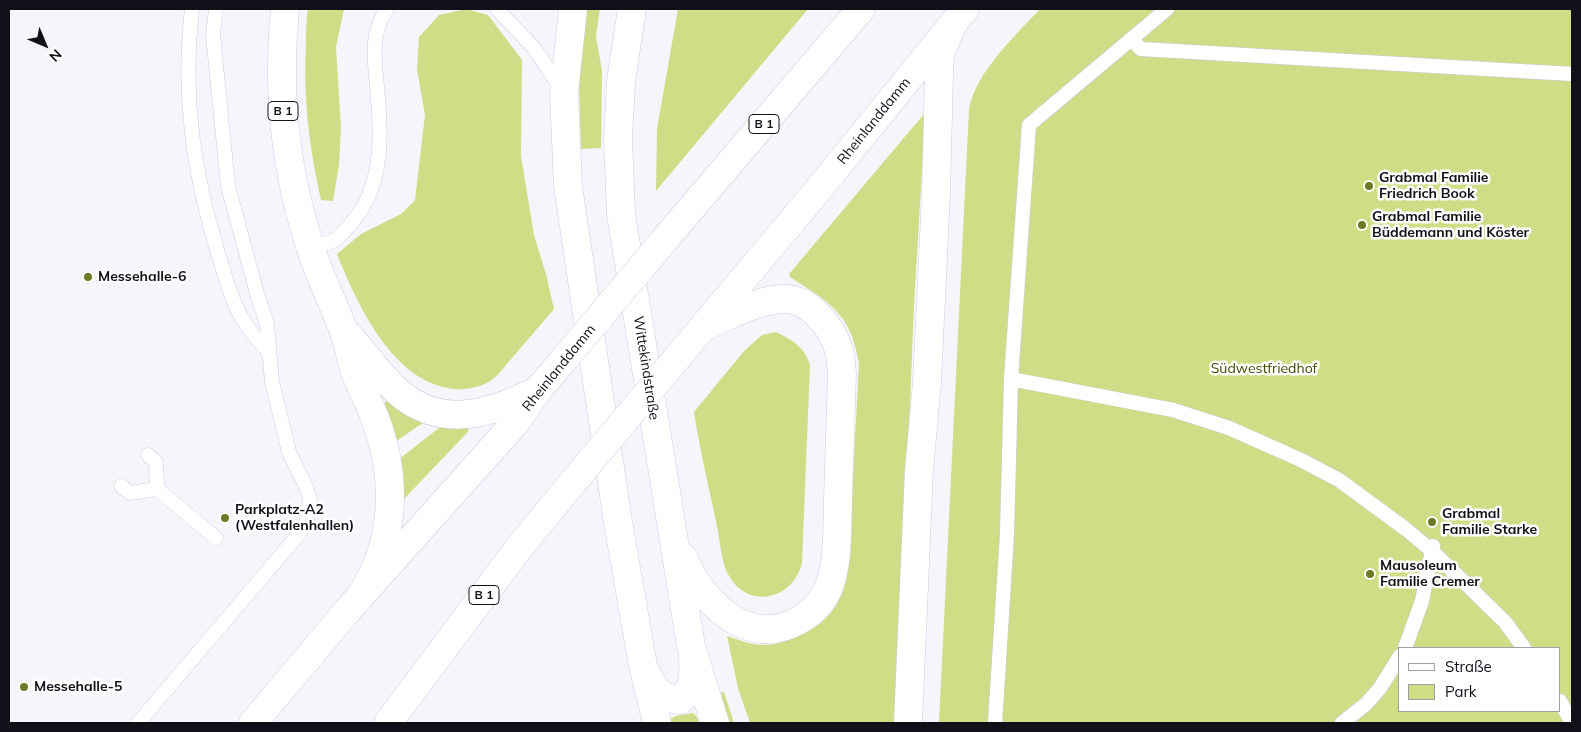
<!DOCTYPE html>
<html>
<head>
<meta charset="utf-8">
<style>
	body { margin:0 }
	#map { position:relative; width:1581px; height:732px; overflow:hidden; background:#f7f5fb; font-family:Mulish,sans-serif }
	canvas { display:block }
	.frame { position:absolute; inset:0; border:10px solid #130f19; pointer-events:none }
	.legend { position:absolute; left:1398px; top:647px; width:162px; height:65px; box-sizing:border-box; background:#fff; border:1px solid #a19fa3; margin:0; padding:6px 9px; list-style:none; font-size:15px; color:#130f19 }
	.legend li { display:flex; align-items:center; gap:10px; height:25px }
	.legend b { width:25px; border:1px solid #a19fa3 }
	.north { position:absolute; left:20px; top:20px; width:50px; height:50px; -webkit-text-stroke:4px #fff; paint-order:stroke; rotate:135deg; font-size:14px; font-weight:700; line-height:20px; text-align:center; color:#130f19 }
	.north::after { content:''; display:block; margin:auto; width:18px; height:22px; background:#130f19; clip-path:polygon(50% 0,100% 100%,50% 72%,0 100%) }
</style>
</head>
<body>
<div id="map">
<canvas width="1581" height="732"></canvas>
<div class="frame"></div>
<ul class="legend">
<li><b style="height:6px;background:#fff"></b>Straße</li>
<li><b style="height:14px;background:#cedd86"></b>Park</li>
</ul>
<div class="north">N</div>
</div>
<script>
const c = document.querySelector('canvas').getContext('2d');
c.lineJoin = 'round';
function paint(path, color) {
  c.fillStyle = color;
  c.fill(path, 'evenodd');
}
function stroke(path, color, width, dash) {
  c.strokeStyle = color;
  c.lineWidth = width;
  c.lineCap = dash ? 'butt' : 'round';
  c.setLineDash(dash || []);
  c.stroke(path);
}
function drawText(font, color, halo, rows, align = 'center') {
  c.font = font + ' Mulish,sans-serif';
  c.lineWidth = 5;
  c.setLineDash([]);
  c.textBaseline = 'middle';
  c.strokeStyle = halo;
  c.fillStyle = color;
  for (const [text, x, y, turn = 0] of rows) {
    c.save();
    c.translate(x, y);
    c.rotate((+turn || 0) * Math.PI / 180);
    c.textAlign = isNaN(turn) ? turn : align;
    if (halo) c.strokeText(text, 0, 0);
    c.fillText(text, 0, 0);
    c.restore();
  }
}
const green = new Path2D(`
	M308,9H344L336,47L341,127L339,165L333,201L321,200C309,146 303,98 306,43C306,32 306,20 308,9Z
	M466,9L488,15L522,60L521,156L534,235L546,274L554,309C540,325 526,342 512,358C506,364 501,373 494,378C484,387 467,390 454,389C393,383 357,304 337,254L361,234L401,214L415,200L425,115L417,69L419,37L439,15Z
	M586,9H600L596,36L602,71L601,148L581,149L579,79Z
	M678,9H808L656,191L657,129Z
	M1040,9H1572V723H939L969,109C976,72 1015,36 1040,9ZM1400,648H1560V711H1400Z
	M924,114L925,118L914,306L897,723H750L738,688L727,636C739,640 751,645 764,645C775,645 784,642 794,638C827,625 843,604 848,570L859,363C850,312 830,303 790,277L789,274Z
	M776,332C792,340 805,347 810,365L802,563C793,600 747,611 728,574C721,562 720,540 717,526C709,488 700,451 694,412L744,351L762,335Z
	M389,401L427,420L395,442L383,406L385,402Z
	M444,424L468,427L469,429L467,433L401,502L398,460Z
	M724,692L734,723H730L720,693Z
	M693,713L697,717L699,723H671V719L675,716Z`);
const service = new Path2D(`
	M192,9C182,95 193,170 218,253C225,275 231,300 243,320C250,332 261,343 269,353
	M497,9L534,48L562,90
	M1131,39L1141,49L1572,74
	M310,247C318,245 330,244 336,239C346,231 356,218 363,207C382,175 381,134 378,98C376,67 368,36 387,9
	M1011,379L1173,410L1229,428L1301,460L1339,480L1407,530L1432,551L1505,622L1524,648
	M148,455L156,462L157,489L216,538
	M121,486L130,493L157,489
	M1405,648L1422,601L1433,546
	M1560,701L1572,723
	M138,723L299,534L306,523L309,512L310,500L307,489L289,452L272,382L267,324L257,294L228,186L213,35L216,9
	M995,723L1007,535L1011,379L1029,125L1167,9
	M1342,723L1366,704L1380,688L1400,656`);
const secondary = new Path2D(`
	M573,9L564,93L568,186L618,522L643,666L657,723
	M632,9L621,81L618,140L621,214L691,646L715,723
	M683,557C687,566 691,576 697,584C712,605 733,625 760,629C787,632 817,614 828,589C839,563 837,526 838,499C839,457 841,415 842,373C841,365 841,357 839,350C831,325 808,296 779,299C753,302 727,317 703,327
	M647,674C655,691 660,698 680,700C694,690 694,674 693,658`);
const primary = new Path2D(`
	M285,9C278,77 283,146 300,212C305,230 310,249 317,266C325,287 335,308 343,329C348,342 350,356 354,369C360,386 369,402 375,418C398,478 396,546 358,599
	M666,238L861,9
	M348,335C362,350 374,367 388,382C432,431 485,417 536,391
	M682,352L818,190L965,9
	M253,723L348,610L516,422L538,390L561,363
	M388,723L518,549L573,482
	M908,723L919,471L927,382L936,194L939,72L940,53L953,24`);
const primaryBridge = new Path2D(`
	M561,363L666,238
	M573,482L682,352`);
const markers = [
	[1369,186,5,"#6e7a26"],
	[1362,225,5,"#6e7a26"],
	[88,277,5,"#6e7a26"],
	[225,518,5,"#6e7a26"],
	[1432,522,5,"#6e7a26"],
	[1370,574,5,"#6e7a26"],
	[24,687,5,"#6e7a26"]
];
const shields = [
	[283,111,30],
	[764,124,30],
	[484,595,30]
];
const shieldNames = [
	["B 1",283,111],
	["B 1",764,124],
	["B 1",484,595]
];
const streetNames = [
	["Rheinlanddamm",874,121,-51],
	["Rheinlanddamm",559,368,-51],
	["Wittekindstraße",646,368,81]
];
const poiNames = [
	["Grabmal Familie",1379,178],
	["Friedrich Book",1379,194],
	["Grabmal Familie",1372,217],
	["Büddemann und Köster",1372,233],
	["Messehalle-6",98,277],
	["Parkplatz-A2",235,510],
	["(Westfalenhallen)",235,526],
	["Grabmal",1442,514],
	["Familie Starke",1442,530],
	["Mausoleum",1380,566],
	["Familie Cremer",1380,582],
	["Messehalle-5",34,687]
];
const parkNames = [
	["Südwestfriedhof",1264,369]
];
paint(green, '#cedd86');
stroke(service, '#d3c7e6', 15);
stroke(secondary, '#d3c7e6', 29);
stroke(primary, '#d3c7e6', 29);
stroke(service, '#fff', 14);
stroke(secondary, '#fff', 28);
stroke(primary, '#fff', 28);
stroke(primaryBridge, '#d3c7e6', 29, []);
stroke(primaryBridge, '#fff', 28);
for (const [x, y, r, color] of markers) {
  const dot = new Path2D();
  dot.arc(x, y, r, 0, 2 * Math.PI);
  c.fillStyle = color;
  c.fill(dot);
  stroke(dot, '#fff', 2);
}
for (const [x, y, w] of shields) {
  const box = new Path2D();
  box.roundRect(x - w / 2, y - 9.5, w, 19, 4);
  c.fillStyle = '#fff';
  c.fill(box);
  stroke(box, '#130f19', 1);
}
drawText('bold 12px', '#130f19', null, shieldNames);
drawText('14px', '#130f19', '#fff', streetNames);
drawText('bold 14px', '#130f19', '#fff', poiNames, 'left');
drawText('14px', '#404902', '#fff', parkNames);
</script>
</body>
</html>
